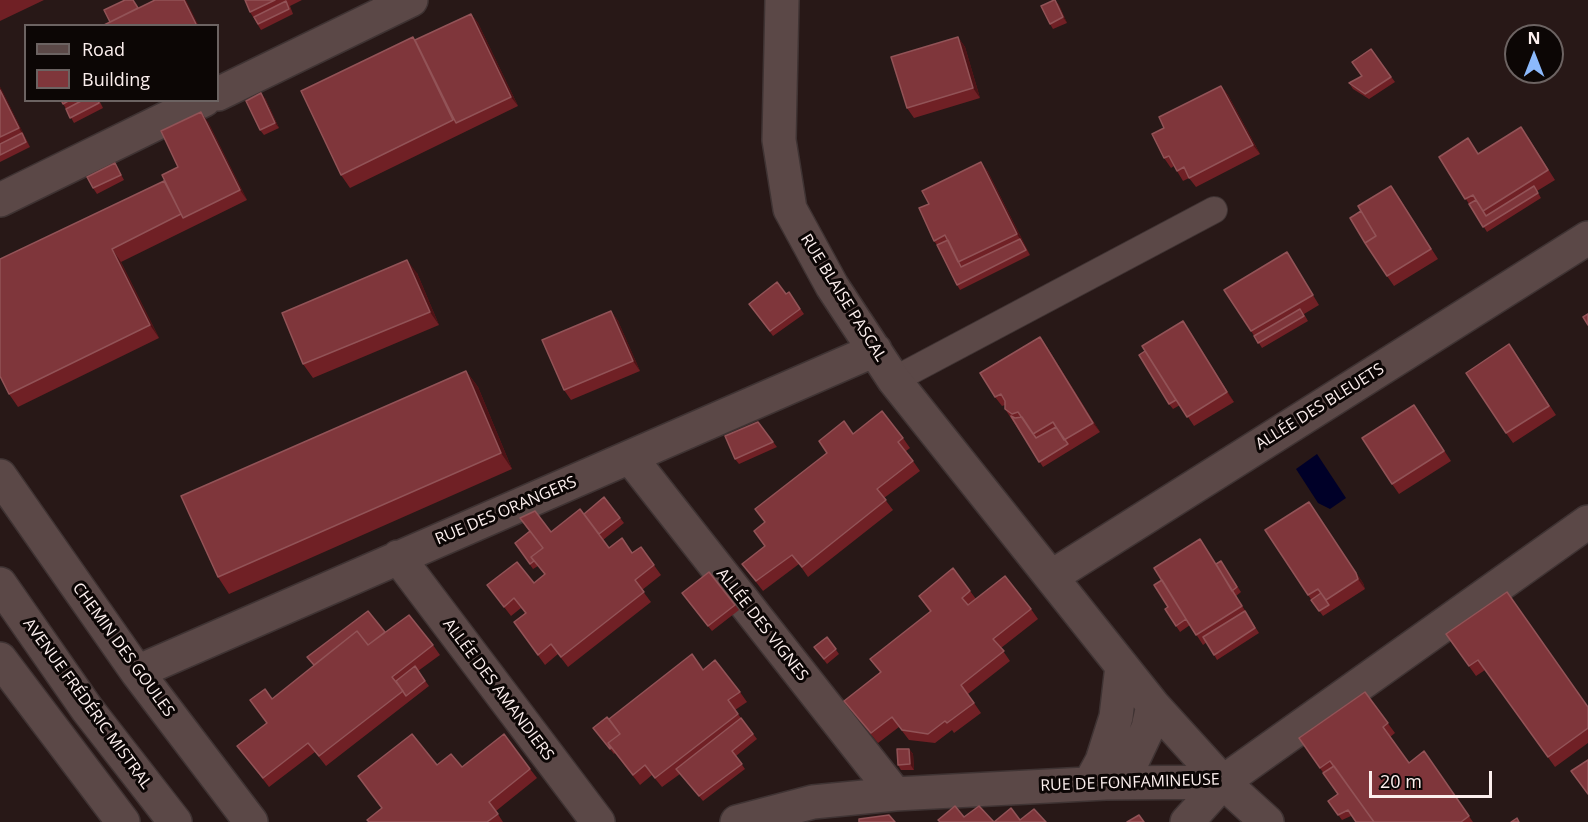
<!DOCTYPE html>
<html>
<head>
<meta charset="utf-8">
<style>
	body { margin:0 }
	#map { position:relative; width:1588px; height:822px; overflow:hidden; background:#281817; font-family:"Open Sans",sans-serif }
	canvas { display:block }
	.legend { position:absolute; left:24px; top:24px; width:195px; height:78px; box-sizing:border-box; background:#0c0605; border:2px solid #6c6362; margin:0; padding:8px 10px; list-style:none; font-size:18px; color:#fcefee }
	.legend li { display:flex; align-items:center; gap:12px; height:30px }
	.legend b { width:30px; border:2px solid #6c6362 }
	.north { position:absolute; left:1504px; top:24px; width:60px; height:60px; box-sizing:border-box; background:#0c0605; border:2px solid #6c6362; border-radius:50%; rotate:0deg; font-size:16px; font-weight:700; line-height:24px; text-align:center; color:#fcefee }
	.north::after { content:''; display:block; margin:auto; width:21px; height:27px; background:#8cb9fc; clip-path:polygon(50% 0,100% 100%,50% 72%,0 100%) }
	.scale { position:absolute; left:1369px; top:771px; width:123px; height:27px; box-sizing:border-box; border:3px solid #fcefee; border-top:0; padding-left:8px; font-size:18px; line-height:21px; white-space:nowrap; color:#fcefee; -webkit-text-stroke:4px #0c0605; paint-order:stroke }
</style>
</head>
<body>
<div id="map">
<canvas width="1588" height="822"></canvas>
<ul class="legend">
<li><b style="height:8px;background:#5b4847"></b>Road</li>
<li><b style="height:16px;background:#7f363b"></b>Building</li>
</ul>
<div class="north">N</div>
<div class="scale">20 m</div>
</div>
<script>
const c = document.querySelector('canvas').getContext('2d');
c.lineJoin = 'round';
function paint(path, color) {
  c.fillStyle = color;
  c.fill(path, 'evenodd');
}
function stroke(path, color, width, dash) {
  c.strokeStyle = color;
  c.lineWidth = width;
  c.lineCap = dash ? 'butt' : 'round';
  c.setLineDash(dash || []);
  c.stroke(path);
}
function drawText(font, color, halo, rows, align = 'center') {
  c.font = font + ' "Open Sans",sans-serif';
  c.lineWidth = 6;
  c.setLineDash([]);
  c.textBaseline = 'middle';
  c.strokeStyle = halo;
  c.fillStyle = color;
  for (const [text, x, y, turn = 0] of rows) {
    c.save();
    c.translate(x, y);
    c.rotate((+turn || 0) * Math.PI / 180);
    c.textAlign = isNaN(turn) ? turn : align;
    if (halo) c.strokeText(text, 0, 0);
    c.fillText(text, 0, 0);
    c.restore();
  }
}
const water = new Path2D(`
	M1317,454L1346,498L1330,509L1318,503L1296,469Z`);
const service = new Path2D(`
	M894,380L1214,210`);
const minor = new Path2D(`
	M782,0L779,140L790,209L832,286L894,380L1153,705L1223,782L1267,822
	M218,94L411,0
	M0,200L204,100
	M630,457L895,794
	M0,476L137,672L251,822
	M398,557L598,822
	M1051,577L1588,238
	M137,672L875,350
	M1090,783L1102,761L1116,717L1122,666
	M1122,783L1148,728L1153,705
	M737,822L813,802L895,794L1106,783L1223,782L1588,522
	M1187,822L1223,782`);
const secondary = new Path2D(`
	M0,584L87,709L175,822
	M0,659L123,822`);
const wall = new Path2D(`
	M0,0H44L0,21Z
	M245,0H302L290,6L293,14L261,30L250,12Z
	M1055,0L1059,5L1067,23L1053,29L1050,24Z
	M471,14L478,23L518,106L350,188L341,175L415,40Z
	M958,37L965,47L980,98L914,118L907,108Z
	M1371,49L1395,82L1369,99L1353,89L1349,83L1362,76Z
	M1221,86L1228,95L1260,154L1196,187L1189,178L1183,181L1174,166L1171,168L1164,158V128Z
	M0,87L30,147L0,162Z
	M265,98L279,128L264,135L260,130Z
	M61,100H99L103,108L74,123Z
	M208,122L247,200L121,262L159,338L18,407L9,394L0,376L164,181L178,167Z
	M1528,137L1555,180L1537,191L1541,198L1487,232L1439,157L1478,154Z
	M981,162L988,172L1030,255L960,290L957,285L937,245L934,241L929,204Z
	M115,163L124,180L97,194L93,188Z
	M1398,196L1438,259L1394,286L1387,276Z
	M1293,262L1319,305L1304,314L1308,321L1262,348L1251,331Z
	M417,273L439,325L313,378L303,364Z
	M789,292L804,314L773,336L749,304L786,294Z
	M611,311L618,321L640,371L571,400L564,390Z
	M1183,321L1234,402L1194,426L1180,405L1173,409L1169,404L1145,351Z
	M1047,347L1100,432L1043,467L1005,409V405L1002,406L995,397Z
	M1516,354L1556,415L1513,443L1506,433Z
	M466,371L478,387L512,469L229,594L218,577Z
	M1421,415L1451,461L1399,494L1392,484Z
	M758,422L777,447L739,464L735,459Z
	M853,434L903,438L910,448L906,451L920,471L884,498L893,510L808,577L799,564L763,591L742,564L765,546V522L827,453Z
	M604,497L624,523L603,540L609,548L632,553L641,547L661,575L642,590L651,602L568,667L558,654L545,665L514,622L525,613L521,608L511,616L487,585L534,583L545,575L538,566L533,569L515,543L530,531L520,518L551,532L584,514Z
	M1309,502L1363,583L1365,589L1323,616L1308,595Z
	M1200,539L1216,564L1221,561L1241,592L1236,596L1259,633L1217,660L1207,642L1203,645L1190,625L1180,632L1165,609L1168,607L1162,580Z
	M953,568L976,599L1031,609L1038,619L1001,648L1010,661L968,694L981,713L954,733L952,730L935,743L909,740L899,727L878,743L844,701L880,672L870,659L930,612L919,596Z
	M686,599L735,605L739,610L712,631Z
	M385,632L433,645L440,655L418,671L429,686L326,766L315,752L269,787L237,746L267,723L250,700L272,699L314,666L307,657Z
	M1446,634L1588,707V743L1555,767L1485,670L1476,676Z
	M827,637L839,654L827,664L814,647Z
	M703,670L740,692L747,702L735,710L757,739L736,756L745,769L703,801L680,774L662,787L652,775L640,785L615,753L614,754L597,733L611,723Z
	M1365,692L1395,733L1390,737L1409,763L1424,751L1473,822H1356L1351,816L1342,820L1328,801L1338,794L1299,738Z
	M909,749L913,754L914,770H901L898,765Z
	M437,765L462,767L530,769L537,778L496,811L503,822H369L382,808L358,776Z`);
const shadedWall = new Path2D(`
	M184,0H186L199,26H197Z
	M1055,0L1059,5L1067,23L1063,17Z
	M471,14L478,23L518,106L511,97Z
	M958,37L965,47L980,98L973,88Z
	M1221,86L1228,95L1260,154L1253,145Z
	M0,87L2,90L30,147L19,128L0,90Z
	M261,93L265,98L279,128L275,123Z
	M201,112L208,122L247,200L240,190Z
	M981,162L988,172L1030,255L1017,234Z
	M112,249L121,262L159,338L150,325Z
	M407,260L417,273L439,325L430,312Z
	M611,311L618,321L640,371L633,361Z
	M1183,321L1190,331L1234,402L1227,392Z
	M1040,337L1047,347L1100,432L1093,423Z
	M466,371L478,387L512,469L501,453Z
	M1309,502L1363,583L1365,589L1358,579Z
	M909,749L913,754L914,770L910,764Z`);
const building = new Path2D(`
	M125,0H133L138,8L110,22L104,10Z
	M155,0H184L197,26H102Z
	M245,0H275L250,12Z
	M1054,0H1055L1063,17L1050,24L1041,6Z
	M286,1L289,9L258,24L254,17Z
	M471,14L511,97L456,123L415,40Z
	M413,37L453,120L341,175L301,91Z
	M958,37L973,88L907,108L891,57Z
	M1371,49L1391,77L1365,94L1349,83L1362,76L1352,62Z
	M1221,86L1253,145L1189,178L1184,167L1177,171L1169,156L1164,158L1152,134L1164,128L1159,117Z
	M0,90L19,128L0,137Z
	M261,93L275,123L260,130L246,101Z
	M61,100H70L63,104Z
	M83,100H98L99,103L70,118L66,109Z
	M201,112L240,190L183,218L162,175L178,167L161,131Z
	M1521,127L1548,170L1483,211L1473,195L1465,199L1439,157L1468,138L1478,154Z
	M22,133L26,142L0,155V144Z
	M981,162L1017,234L958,262L945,235L934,241L919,208L929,204L922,191Z
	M115,163L121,175L93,188L87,177Z
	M164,181L181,214L112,249L150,325L9,394L0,376V259Z
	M1391,186L1431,249L1387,276L1365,243L1376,236L1358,206Z
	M1534,186L1538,193L1483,227L1469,204L1476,200L1486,216Z
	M1361,211L1376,236L1365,243L1350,218Z
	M1020,239L1026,250L957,285L937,245L948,240L961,267Z
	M1287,252L1313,295L1251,331L1224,290Z
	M407,260L430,312L303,364L282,313Z
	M777,282L786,294L789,292L800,309L770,331L749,304Z
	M1300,309L1304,316L1258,343L1254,336Z
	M611,311L633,361L564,390L542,340Z
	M1588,314V325L1583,317Z
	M1183,321L1227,392L1187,417L1142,346Z
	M1040,337L1093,423L1064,440L1053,422L1033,434L1018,412L1012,414L1005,409V401L1001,394L995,397L980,373Z
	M1509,344L1549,406L1506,433L1466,373Z
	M1145,351L1176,400L1169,404L1139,355Z
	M466,371L501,453L218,577L181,496Z
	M1414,405L1444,451L1392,484L1362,438Z
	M882,411L903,438L898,442L913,461L877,489L886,500L802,567L792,555L756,581L742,564L765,546L754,531L765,522L755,509L827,453L819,441L844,421L853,434Z
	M1011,416L1015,418L1022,417L1036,438L1056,427L1068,444L1039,462Z
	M758,422L773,442L735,459L725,436Z
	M604,497L620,518L599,534L584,514Z
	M1309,502L1356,573L1358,579L1326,600L1318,589L1308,595L1265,530Z
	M580,509L609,548L622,538L632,553L641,547L654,565L635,580L644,592L561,657L551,644L538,655L514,622L526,613L514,598L504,607L487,585L517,562L534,583L545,574L531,557L543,548L520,518L535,511L551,532Z
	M530,531L543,548L531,557L534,561L530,564L515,543Z
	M1200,539L1242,606L1196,635L1154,568Z
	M1221,561L1237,587L1232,591L1216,564Z
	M953,568L970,591L962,598L968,605L1005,576L1031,609L993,639L1004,651L961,685L974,703L947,723L945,721L928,734L902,730L892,717L871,733L844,701L881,672L870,659L931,611L919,596Z
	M709,572L735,605L708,626L682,593Z
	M1162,580L1186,619L1176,626L1165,609L1168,607L1154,585Z
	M1507,592L1588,707V728L1548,757L1478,660L1469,666L1446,634Z
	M1321,593L1329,605L1319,611L1311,600Z
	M368,611L385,632L368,645L357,631L314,665L307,657Z
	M1245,611L1255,628L1214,655L1203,637Z
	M409,615L433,645L392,677L403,691L319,756L308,743L263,778L237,746L267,723L250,700L265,689L272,699L357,631L368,645Z
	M827,637L836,649L824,659L814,647Z
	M692,654L703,670L715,660L740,692L728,700L738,714L655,778L645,765L633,775L608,743L620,734L609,719Z
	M415,666L425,681L406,696L396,681Z
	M1365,692L1388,723L1383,727L1409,763L1424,751L1469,816L1461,822H1374L1330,761L1320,768L1299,738Z
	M607,717L620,734L608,743L611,748L610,749L593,728Z
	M741,718L753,734L732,751L742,764L699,796L676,769Z
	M412,734L437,765L451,754L462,767L504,734L530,769L489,802L498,814L487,822H369L367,820L382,808L358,776Z
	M897,749H909L910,764L898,765Z
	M1588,760V794L1571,771Z
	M1334,766L1374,822H1356L1348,810L1338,815L1328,801L1338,794L1323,773Z
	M955,806L964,817L979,806L994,822H940L938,820Z
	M1011,808L1020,820L1034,809L1046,822H994Z
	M889,815L895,822H859V819Z
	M1139,815L1144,822H1127Z
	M1517,818L1519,822H1511Z`);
const streetNames = [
	["RUE BLAISE PASCAL",843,298,58],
	["ALLÉE DES BLEUETS",1320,407,-32],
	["RUE DES ORANGERS",506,511,-23],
	["ALLÉE DES VIGNES",762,625,52],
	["CHEMIN DES GOULES",123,650,54],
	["ALLÉE DES AMANDIERS",498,690,53],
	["AVENUE FRÉDÉRIC MISTRAL",87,704,54],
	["RUE DE FONFAMINEUSE",1130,783,-2]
];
paint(water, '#000028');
stroke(service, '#3f3333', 28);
stroke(minor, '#3f3333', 36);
stroke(secondary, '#3f3333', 36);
stroke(service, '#5b4847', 26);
stroke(minor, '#5b4847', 33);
stroke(secondary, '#5b4847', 33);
paint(wall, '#702025');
paint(shadedWall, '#4d1316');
paint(building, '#7f363b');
stroke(building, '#925357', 1.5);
drawText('16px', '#fcefee', '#0c0605', streetNames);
</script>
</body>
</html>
